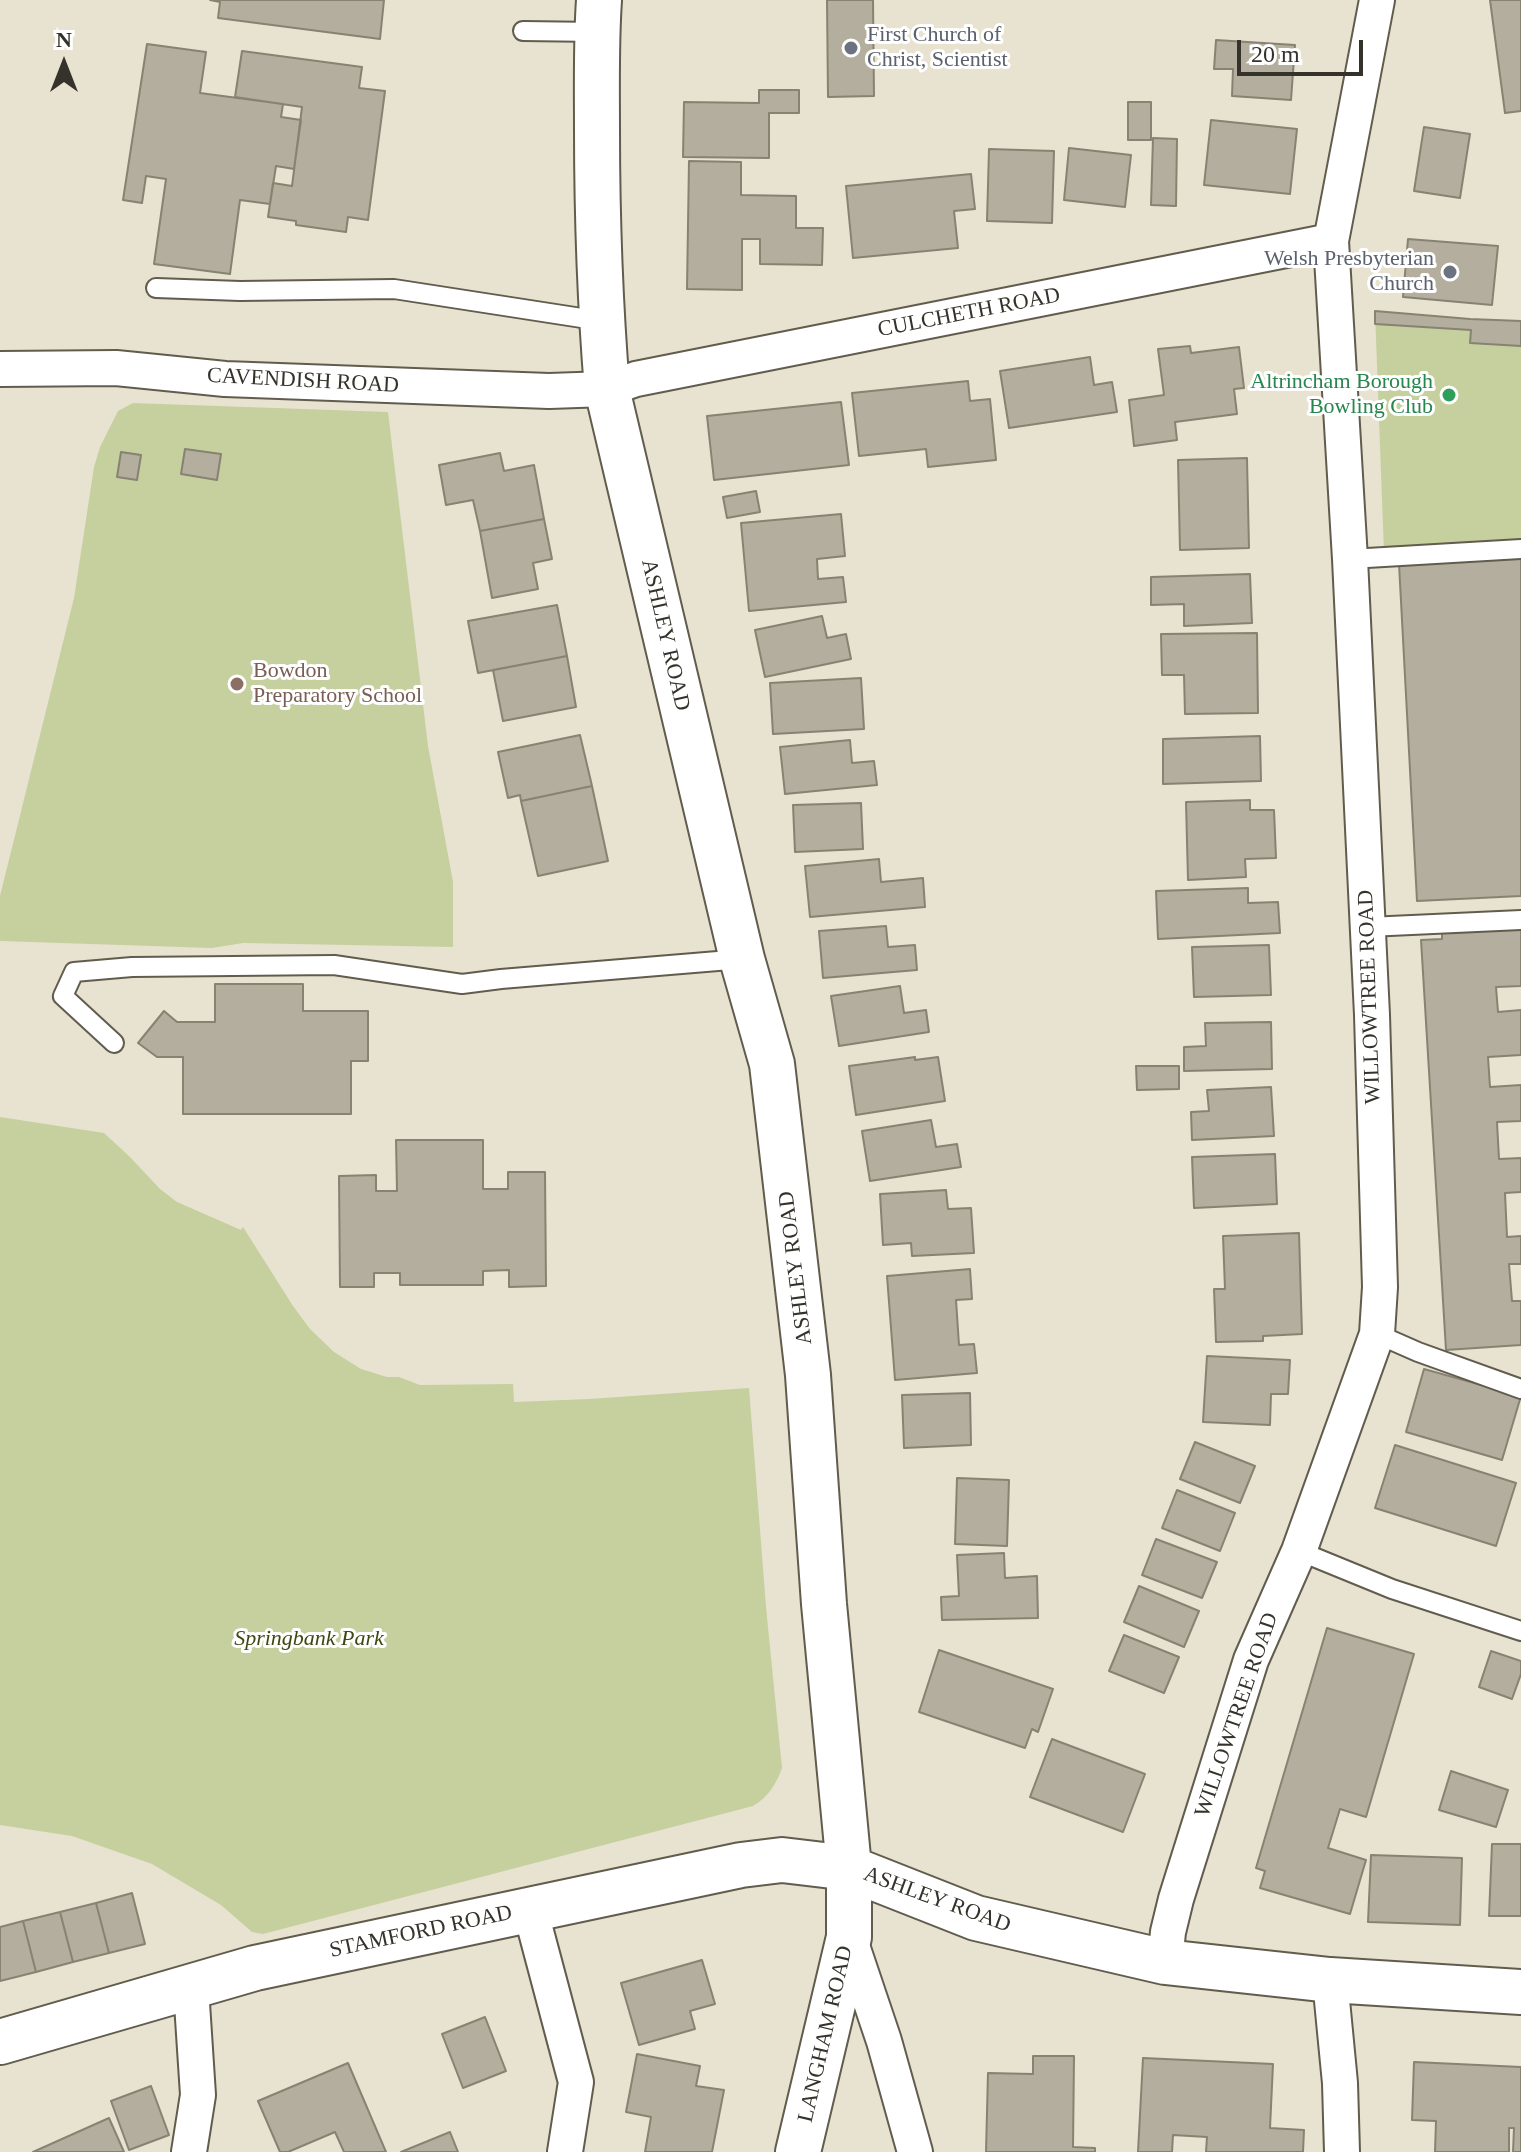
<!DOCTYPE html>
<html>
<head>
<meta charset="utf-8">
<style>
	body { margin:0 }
	#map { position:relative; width:1521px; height:2152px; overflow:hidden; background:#e8e2d0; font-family:Georgia,serif }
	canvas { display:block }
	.north { position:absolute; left:24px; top:24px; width:80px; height:80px; -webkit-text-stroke:6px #fff; paint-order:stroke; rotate:0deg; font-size:22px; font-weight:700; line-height:32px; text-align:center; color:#34322b }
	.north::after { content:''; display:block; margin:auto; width:28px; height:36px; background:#34322b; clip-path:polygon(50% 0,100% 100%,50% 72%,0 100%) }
	.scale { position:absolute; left:1237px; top:40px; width:126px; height:36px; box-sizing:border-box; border:4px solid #34322b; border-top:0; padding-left:10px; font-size:24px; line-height:28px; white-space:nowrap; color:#34322b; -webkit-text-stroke:6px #fff; paint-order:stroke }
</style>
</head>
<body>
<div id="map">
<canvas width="1521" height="2152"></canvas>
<div class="north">N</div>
<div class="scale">20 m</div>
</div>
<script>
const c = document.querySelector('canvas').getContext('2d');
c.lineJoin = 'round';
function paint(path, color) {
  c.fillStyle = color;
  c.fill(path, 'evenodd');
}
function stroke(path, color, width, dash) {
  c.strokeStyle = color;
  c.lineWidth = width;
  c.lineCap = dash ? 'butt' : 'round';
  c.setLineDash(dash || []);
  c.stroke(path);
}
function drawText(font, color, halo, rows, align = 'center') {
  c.font = font + ' Georgia,serif';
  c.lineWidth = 6;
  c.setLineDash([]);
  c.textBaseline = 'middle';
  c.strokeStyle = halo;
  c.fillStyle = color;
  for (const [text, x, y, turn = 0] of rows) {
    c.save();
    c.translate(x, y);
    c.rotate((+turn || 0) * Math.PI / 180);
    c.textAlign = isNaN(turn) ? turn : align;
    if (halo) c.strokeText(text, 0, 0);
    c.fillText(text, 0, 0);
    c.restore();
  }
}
const green = new Path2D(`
	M1375,311L1470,319L1521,321V544L1384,553Z
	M133,403L388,412L428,746L453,882V947L243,943L212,948L0,941V896L74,598L94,467L100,447L118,411Z
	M0,1117L104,1133L130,1157L160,1189L177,1202L241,1230L243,1227L293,1306L310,1329L334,1352L361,1369L387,1377H399L420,1385L513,1384L514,1402L589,1399L749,1388L766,1607L782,1768C776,1785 768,1797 753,1806L263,1934L252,1932L221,1905L152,1864L72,1836L0,1825Z`);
const building = new Path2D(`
	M210,0H384L380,39L218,18L220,2Z
	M827,0H873L874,96L828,97Z
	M1490,0H1521V111L1505,113Z
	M1216,40L1295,45L1291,100L1232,96L1233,69H1214Z
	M147,44L206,52L200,93L283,104L281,117L301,120L294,169L276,166L270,204L240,200L230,274L154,264L166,179L146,176L142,203L123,200Z
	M242,51L362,67L359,88L385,91L368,220L348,217L346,232L296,225V221L268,217L273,183L292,186L302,107L235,97Z
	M759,90H799V113H769V158L683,157L684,102L759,103Z
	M1128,102H1151V140H1128Z
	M1211,120L1297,129L1290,194L1204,185Z
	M1424,127L1470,134L1460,198L1414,191Z
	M1153,138L1177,139L1176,206L1151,205Z
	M1069,148L1131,155L1125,207L1064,200Z
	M989,149L1054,151L1052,223L987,221Z
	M689,161L741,162V195L796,196V228H823L822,265L760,264V239H742V290L687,289Z
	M971,174L975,209L954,211L958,248L853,258L846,186Z
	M1408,239L1498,246L1492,305L1403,297Z
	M1375,311L1470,319L1521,321V346L1470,343L1471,330L1375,324Z
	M1190,346L1191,353L1239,347L1244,388L1234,389L1237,414L1175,422L1177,440L1134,446L1129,400L1164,395L1158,349Z
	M1090,357L1094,385L1112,382L1117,412L1009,428L1000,371Z
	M968,381L970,401L990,399L996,460L928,467L926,449L859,456L852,393Z
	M841,402L849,465L714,480L707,416Z
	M185,449L221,454L217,480L181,474Z
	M121,452L141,455L137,480L117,477Z
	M500,453L504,471L534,465L544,519L480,531L473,500L446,505L439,465Z
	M1247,458L1249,548L1180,550L1178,460Z
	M756,491L760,512L727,518L723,497Z
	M841,514L845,556L817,559L818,579L843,577L846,602L749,611L741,523Z
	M544,519L552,559L533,563L538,589L492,598L480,531Z
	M1521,557V896L1417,901L1399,564Z
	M1250,574L1252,623L1184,626V604L1151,605V577Z
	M557,605L567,656L478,673L468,621Z
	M822,616L827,638L846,634L851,659L765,677L755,630Z
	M1257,633L1258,713L1185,714L1184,675H1162L1161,634Z
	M567,656L576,707L503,721L493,670Z
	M861,678L864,729L773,734L770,683Z
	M580,735L592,786L521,801L520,795L508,798L498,752Z
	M1260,736L1261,781L1163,784V739Z
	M850,740L852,763L874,761L877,785L785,794L780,747Z
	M592,786L608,861L538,876L521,801Z
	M1250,800V810H1274L1276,858L1245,859L1246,877L1188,880L1186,802Z
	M861,803L863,849L795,852L793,805Z
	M879,859L881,882L923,878L925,907L810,917L805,866Z
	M1248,888V903L1278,902L1280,933L1158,939L1156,891Z
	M886,926L888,947L915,945L917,970L823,978L819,931Z
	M1521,927V986L1496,987L1498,1012L1521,1010V1055L1488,1057L1490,1087L1521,1085V1121L1497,1122L1499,1159L1521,1158V1192L1505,1193L1507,1237L1521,1236V1264H1509L1512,1301H1521V1345L1446,1350L1421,940L1442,939V932Z
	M1269,945L1271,995L1194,997L1192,947Z
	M215,984H303V1011H368V1061H351V1114H183V1057H157L138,1043L164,1011L177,1022H215Z
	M900,986L904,1013L926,1010L929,1032L839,1046L831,996Z
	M1271,1022L1272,1069L1184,1071V1047L1206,1046L1205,1023Z
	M915,1057V1060L938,1057L945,1101L856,1115L849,1066Z
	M1136,1066H1179V1089L1137,1090Z
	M1271,1087L1274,1136L1192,1140L1191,1112L1209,1111L1207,1090Z
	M931,1120L936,1147L957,1144L961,1167L870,1181L862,1131Z
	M396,1140H483V1189H508V1172H545L546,1286L509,1287V1270L483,1271V1285H400V1273H374V1287H340L339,1176L376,1175V1191H397Z
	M1275,1154L1277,1204L1194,1208L1192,1157Z
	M946,1190L948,1209L971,1208L974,1253L912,1256L911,1243L883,1245L880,1194Z
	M1299,1233L1302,1334L1263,1336V1341L1216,1342L1214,1289H1225L1223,1236Z
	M970,1269L972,1299L956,1300L959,1345L974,1344L977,1373L895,1380L887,1276Z
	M1207,1356L1290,1360L1288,1394H1271L1270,1425L1203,1422Z
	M1424,1369L1521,1396L1502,1460L1406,1432Z
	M970,1393L971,1445L904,1448L902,1395Z
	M1195,1442L1255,1466L1240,1503L1180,1479Z
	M1395,1445L1516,1483L1496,1546L1375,1508Z
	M957,1478L1009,1480L1007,1546L955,1544Z
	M1177,1490L1235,1513L1220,1551L1162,1528Z
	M1156,1539L1217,1562L1202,1598L1142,1575Z
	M1004,1553L1005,1578L1037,1576L1038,1618L942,1620L941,1597L959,1596L957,1555Z
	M1139,1586L1199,1611L1184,1647L1124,1622Z
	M1327,1628L1414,1654L1366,1817L1340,1809L1328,1848L1366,1860L1350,1914L1260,1888L1265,1871L1256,1868Z
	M1124,1635L1179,1657L1164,1693L1109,1671Z
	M939,1650L1053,1689L1038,1732L1032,1729L1025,1748L919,1712Z
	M1491,1651L1521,1661V1674L1512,1699L1479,1687Z
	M1052,1739L1145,1774L1123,1832L1030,1797Z
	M1451,1771L1508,1790L1496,1827L1439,1810Z
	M1492,1844H1521V1916H1489Z
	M1371,1855L1462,1858L1460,1925L1368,1922Z
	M132,1893L145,1944L109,1953L96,1903Z
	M96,1903L109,1953L73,1962L60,1912Z
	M60,1912L73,1962L36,1972L23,1921Z
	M23,1921L36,1972L0,1981V1927Z
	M702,1960L715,2004L690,2011L695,2029L639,2045L621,1983Z
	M485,2017L506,2071L463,2088L442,2034Z
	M637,2054L700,2066L696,2086L724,2090L712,2152H645L651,2117L626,2112Z
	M1033,2056H1074L1073,2147L1095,2148V2152H986L988,2073L1033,2074Z
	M1143,2058L1273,2064L1270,2128L1304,2130L1303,2152H1206L1207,2137L1173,2135L1172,2152H1138Z
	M1414,2062L1521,2067V2152H1513L1514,2128H1509V2152H1435L1436,2121L1412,2120Z
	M348,2063L386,2152H344L335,2132L288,2152H280L258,2101Z
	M151,2086L169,2135L129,2150L111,2101Z
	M109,2118L124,2152H33Z
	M450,2132L458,2152H401Z`);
const lane = new Path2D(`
	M523,31L597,32
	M156,288L240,291L394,289L601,321
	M1350,559L1521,549
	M1368,927L1521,920
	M114,1043L63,996L74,972L132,967L334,965L462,984L501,979L742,959
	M1377,1334L1418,1352L1521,1389
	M1299,1551L1392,1589L1521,1631`);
const street = new Path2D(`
	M0,369L116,368L225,379L549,391L607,389L636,379L1331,241
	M530,1909L576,2082L565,2152
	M849,1937L884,2041L915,2152
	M1165,1962L1168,1932L1176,1899L1251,1660L1299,1551L1377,1334L1380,1287L1372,1015L1350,559L1331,241L1377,0
	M1330,1980L1340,2083L1342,2152
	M189,2152L198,2095L191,1988`);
const secondary = new Path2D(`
	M599,0C596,43 597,86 597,130C597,217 600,303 607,389L742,959L772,1064L808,1375L824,1604L849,1868V1937L798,2152
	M0,2042L255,1968L741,1865L782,1860L849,1868L976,1918L1165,1962L1330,1980L1521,1992`);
const markers = [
	[851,48,8,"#6b7280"],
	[1450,272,8,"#6b7280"],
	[1449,395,8,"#2e9e5b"],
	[237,684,8,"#8d6e63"]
];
const worshipNames = [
	["First Church of",867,35],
	["Christ, Scientist",867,60],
	["Welsh Presbyterian",1434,259,"right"],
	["Church",1434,284,"right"]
];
const streetNames = [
	["CULCHETH ROAD",969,313,-11],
	["CAVENDISH ROAD",303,381,3],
	["ASHLEY ROAD",665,635,77],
	["WILLOWTREE ROAD",1370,997,-92],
	["ASHLEY ROAD",796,1268,-97],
	["WILLOWTREE ROAD",1237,1715,-71],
	["ASHLEY ROAD",937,1900,20],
	["STAMFORD ROAD",421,1932,-12],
	["LANGHAM ROAD",826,2034,-77]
];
const leisureNames = [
	["Altrincham Borough",1433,382],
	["Bowling Club",1433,407]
];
const educationNames = [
	["Bowdon",253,671],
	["Preparatory School",253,696]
];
const parkNames = [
	["Springbank Park",309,1639]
];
paint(green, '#c5d09e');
paint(building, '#b3ae9d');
stroke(building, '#878272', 2);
stroke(lane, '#615c4d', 22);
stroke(street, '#615c4d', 38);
stroke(secondary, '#615c4d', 48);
stroke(lane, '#fff', 18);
stroke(street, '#fff', 34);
stroke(secondary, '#fff', 44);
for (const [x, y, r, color] of markers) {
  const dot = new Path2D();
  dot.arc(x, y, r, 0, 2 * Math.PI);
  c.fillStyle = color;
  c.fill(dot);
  stroke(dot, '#fff', 3);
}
drawText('22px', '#5b616d', '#fff', worshipNames, 'left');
drawText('22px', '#34322b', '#fff', streetNames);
drawText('22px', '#27864d', '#fff', leisureNames, 'right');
drawText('22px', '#785e54', '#fff', educationNames, 'left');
drawText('italic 22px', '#3f4811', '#fff', parkNames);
</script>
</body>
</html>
